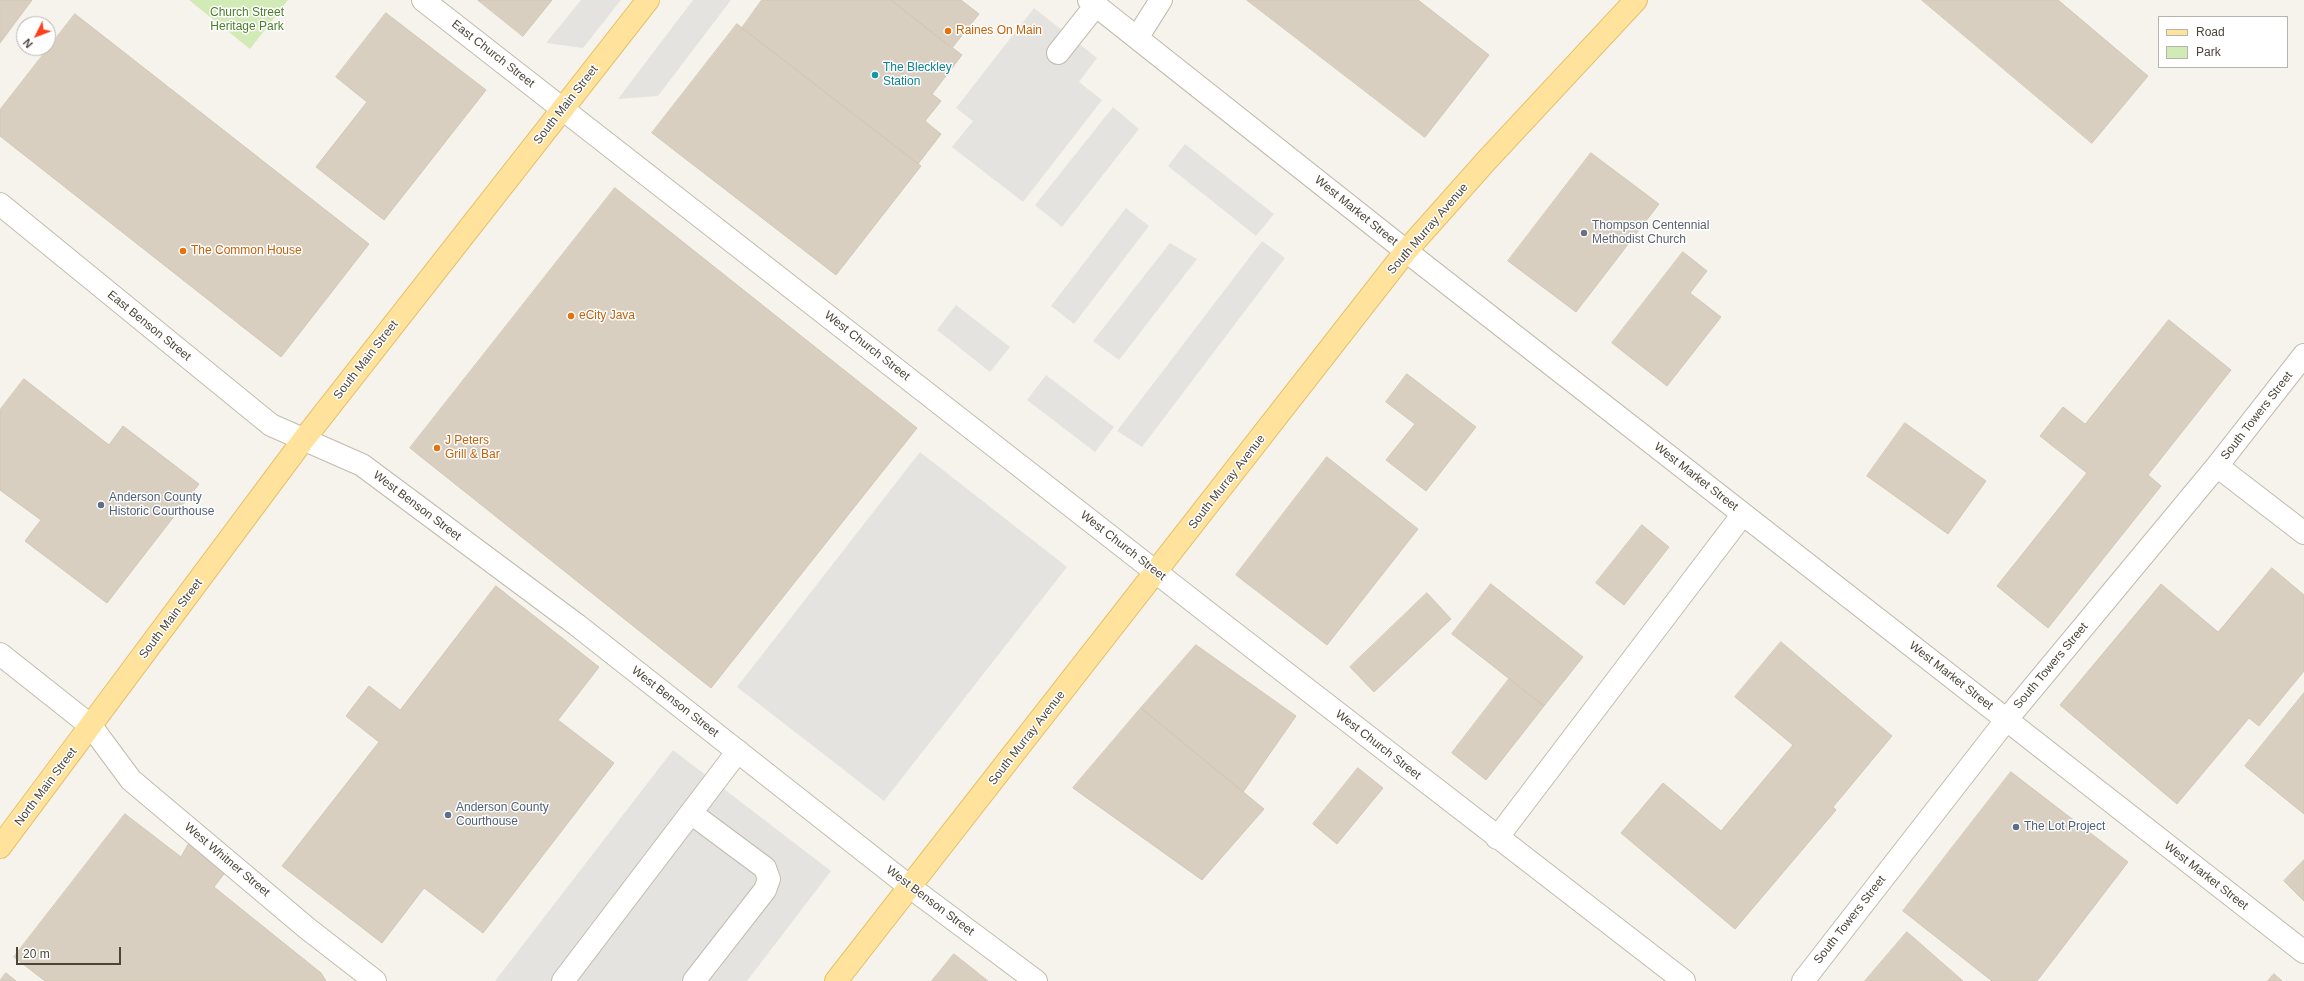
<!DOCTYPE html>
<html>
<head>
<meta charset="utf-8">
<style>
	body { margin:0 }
	#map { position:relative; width:2304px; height:981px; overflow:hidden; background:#f6f3ec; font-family:Helvetica,sans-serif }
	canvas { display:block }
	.legend { position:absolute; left:2158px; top:16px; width:130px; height:52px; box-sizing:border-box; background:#fff; border:1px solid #b7b4b0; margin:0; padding:5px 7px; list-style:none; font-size:12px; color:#4b4439 }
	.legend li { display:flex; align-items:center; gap:8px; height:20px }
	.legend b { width:20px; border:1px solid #b7b4b0 }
	.north { position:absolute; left:16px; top:16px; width:40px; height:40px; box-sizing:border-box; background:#fff; border:1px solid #b7b4b0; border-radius:50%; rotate:228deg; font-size:11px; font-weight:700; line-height:16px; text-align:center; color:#4b4439 }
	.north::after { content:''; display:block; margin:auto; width:14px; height:18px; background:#fc3f1d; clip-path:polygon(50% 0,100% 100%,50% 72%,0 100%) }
	.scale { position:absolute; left:16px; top:947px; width:105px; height:18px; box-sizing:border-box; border:2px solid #4b4439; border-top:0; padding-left:5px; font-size:12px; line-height:14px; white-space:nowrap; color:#4b4439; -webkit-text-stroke:3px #fff; paint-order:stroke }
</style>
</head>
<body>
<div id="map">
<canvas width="2304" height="981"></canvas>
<ul class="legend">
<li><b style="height:5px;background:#ffe39c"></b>Road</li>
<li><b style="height:11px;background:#d2eab5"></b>Park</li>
</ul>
<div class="north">N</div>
<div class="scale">20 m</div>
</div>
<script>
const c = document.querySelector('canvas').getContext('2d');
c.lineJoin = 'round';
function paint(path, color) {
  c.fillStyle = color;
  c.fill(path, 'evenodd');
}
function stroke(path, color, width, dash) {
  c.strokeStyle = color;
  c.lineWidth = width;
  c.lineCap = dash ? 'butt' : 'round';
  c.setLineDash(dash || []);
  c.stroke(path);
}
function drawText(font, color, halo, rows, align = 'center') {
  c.font = font + ' Helvetica,sans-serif';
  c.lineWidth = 3;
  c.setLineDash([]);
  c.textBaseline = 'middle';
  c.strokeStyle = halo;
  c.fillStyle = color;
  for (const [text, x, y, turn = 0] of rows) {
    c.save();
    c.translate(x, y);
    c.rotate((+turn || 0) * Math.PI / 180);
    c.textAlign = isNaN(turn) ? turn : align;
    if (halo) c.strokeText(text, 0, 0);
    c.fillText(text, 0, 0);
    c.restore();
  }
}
const green = new Path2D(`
	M189,0H288L250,49Z`);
const parking = new Path2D(`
	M581,0H621L583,48L546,43Z
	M693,0H731L658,96L618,99Z
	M1034,8L1097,58L1079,82L1102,100L1023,202L952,147L973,121L956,108Z
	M1113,107L1139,129L1062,227L1035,205Z
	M1185,144L1274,214L1256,236L1168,166Z
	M1126,208L1149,226L1074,324L1051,306Z
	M1262,241L1285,258L1142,447L1117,431Z
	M1170,243L1197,259L1119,360L1093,341Z
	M956,305L1010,347L990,372L937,330Z
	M1046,375L1114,427L1095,452L1027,400Z
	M920,452L1067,567L884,801L737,687Z
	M673,750L831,871L747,981H495Z`);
const building = new Path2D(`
	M0,0H32L0,43Z
	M478,0H552L523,36Z
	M762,0H891L962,55L932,94L941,101L925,121L941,134L918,164L742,28Z
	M891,0H961L979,14L952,48Z
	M1247,0H1418L1489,55L1425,137Z
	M1922,0H2058L2148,76L2092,143Z
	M386,13L486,90L384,220L316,167L367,102L336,77Z
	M75,14L369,244L281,357L0,136V110Z
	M737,24L921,166L836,275L652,133Z
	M1591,153L1659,204L1576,312L1508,261Z
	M615,188L917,428L711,688L410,448Z
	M1683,252L1707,271L1690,293L1721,317L1667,386L1612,343Z
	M2169,320L2231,370L2148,475L2161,486L2048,628L1997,586L2087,473L2040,436L2063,407L2085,424Z
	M1407,374L1476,427L1426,491L1386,460L1415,424L1386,402Z
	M24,379L109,445L123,426L199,484L107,603L25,541L41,520L0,490V410Z
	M1905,423L1986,481L1948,534L1867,476Z
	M1327,457L1418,529L1327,645L1236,575Z
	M1642,525L1669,547L1624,605L1596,583Z
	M2272,568L2304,595V671L2259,726L2249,718L2177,804L2060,705L2161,584L2218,632Z
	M1491,584L1583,657L1544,706L1452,634Z
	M496,586L599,667L558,720L614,763L483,933L424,888L382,943L282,866L379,742L346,716L369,686L400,710Z
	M1427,593L1451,619L1374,692L1350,667Z
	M1781,642L1892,736L1833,807L1836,810L1735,929L1621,833L1663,783L1721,831L1793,745L1735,697Z
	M1196,645L1296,716L1243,792L1141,708Z
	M1509,679L1544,706L1486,780L1452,753Z
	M2304,693V814L2245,766Z
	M1141,708L1264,809L1202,880L1073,788Z
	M1358,768L1383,788L1337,844L1313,824Z
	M2011,772L2128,862L2037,981H1992L1903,911Z
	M125,814L181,857L190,841L227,870L214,887L321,973L326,981H45L14,957Z
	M2304,860V901L2284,881Z
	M1907,932L1963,981H1865Z
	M954,954L988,981H932Z
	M6,973L16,981H0Z
	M2274,974L2282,981H2268Z`);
const minor = new Path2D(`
	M423,0L1216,619L1684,981
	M1089,0L1406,251L2304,952
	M1137,38L1161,0
	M1058,53L1096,5
	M0,204L271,425L362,465L577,625L910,887L1036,981
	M2217,466L2304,533
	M0,654L91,726L131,780L308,929L375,981
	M691,813L765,868L769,879L765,890L694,981
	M1497,838L1743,514
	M563,981L738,751
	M1803,981L2007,719L2217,466L2304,355`);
const major = new Path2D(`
	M0,847L304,439L648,0
	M836,981L1406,251L1487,160L1636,0`);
const markers = [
	[948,31,4,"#e8710a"],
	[875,75,4,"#0f9aa8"],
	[1584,233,4,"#6b7280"],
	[183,251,4,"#e8710a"],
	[571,316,4,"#e8710a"],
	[437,448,4,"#e8710a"],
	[101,505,4,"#5c6f8a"],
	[448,815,4,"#5c6f8a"],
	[2016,827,4,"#5c6f8a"]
];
const parkNames = [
	["Church Street",247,13],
	["Heritage Park",247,27]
];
const foodNames = [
	["Raines On Main",956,31],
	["The Common House",191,251],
	["eCity Java",579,316],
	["J Peters",445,441],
	["Grill & Bar",445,455]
];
const streetNames = [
	["East Church Street",493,54,38],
	["South Main Street",566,105,-52],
	["West Market Street",1356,211,39],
	["South Murray Avenue",1428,229,-49],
	["East Benson Street",149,326,39],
	["West Church Street",867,346,38],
	["South Main Street",366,360,-52],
	["South Towers Street",2257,416,-52],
	["West Market Street",1696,477,38],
	["South Murray Avenue",1227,482,-52],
	["West Benson Street",417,506,37],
	["West Church Street",1123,546,38],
	["South Main Street",171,619,-53],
	["South Towers Street",2051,666,-50],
	["West Market Street",1951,676,38],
	["West Benson Street",675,702,38],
	["South Murray Avenue",1027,738,-52],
	["West Church Street",1378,745,38],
	["North Main Street",46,787,-53],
	["West Whitner Street",227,860,40],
	["West Market Street",2206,876,38],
	["West Benson Street",930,901,37],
	["South Towers Street",1850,920,-52]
];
const cultureNames = [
	["The Bleckley",883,68],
	["Station",883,82]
];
const worshipNames = [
	["Thompson Centennial",1592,226],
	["Methodist Church",1592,240]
];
const serviceNames = [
	["Anderson County",109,498],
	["Historic Courthouse",109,512],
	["Anderson County",456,808],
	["Courthouse",456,822],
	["The Lot Project",2024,827]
];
paint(green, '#d2eab5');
paint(parking, '#e5e3e0');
paint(building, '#d8cfc1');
stroke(building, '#d3c7b4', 1);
stroke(minor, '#c2bbae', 24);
stroke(major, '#e6c16a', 24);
stroke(minor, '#fff', 22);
stroke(major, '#ffe39c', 22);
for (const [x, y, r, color] of markers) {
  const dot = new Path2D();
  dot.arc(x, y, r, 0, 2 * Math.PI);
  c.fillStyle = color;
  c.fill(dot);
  stroke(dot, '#fff', 1.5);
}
drawText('12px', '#4a7f2a', '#fff', parkNames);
drawText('12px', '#c56008', '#fff', foodNames, 'left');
drawText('12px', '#4b4439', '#fff', streetNames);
drawText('12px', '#0d838f', '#fff', cultureNames, 'left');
drawText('12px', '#5b616d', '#fff', worshipNames, 'left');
drawText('12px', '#4e5e75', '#fff', serviceNames, 'left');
</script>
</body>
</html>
